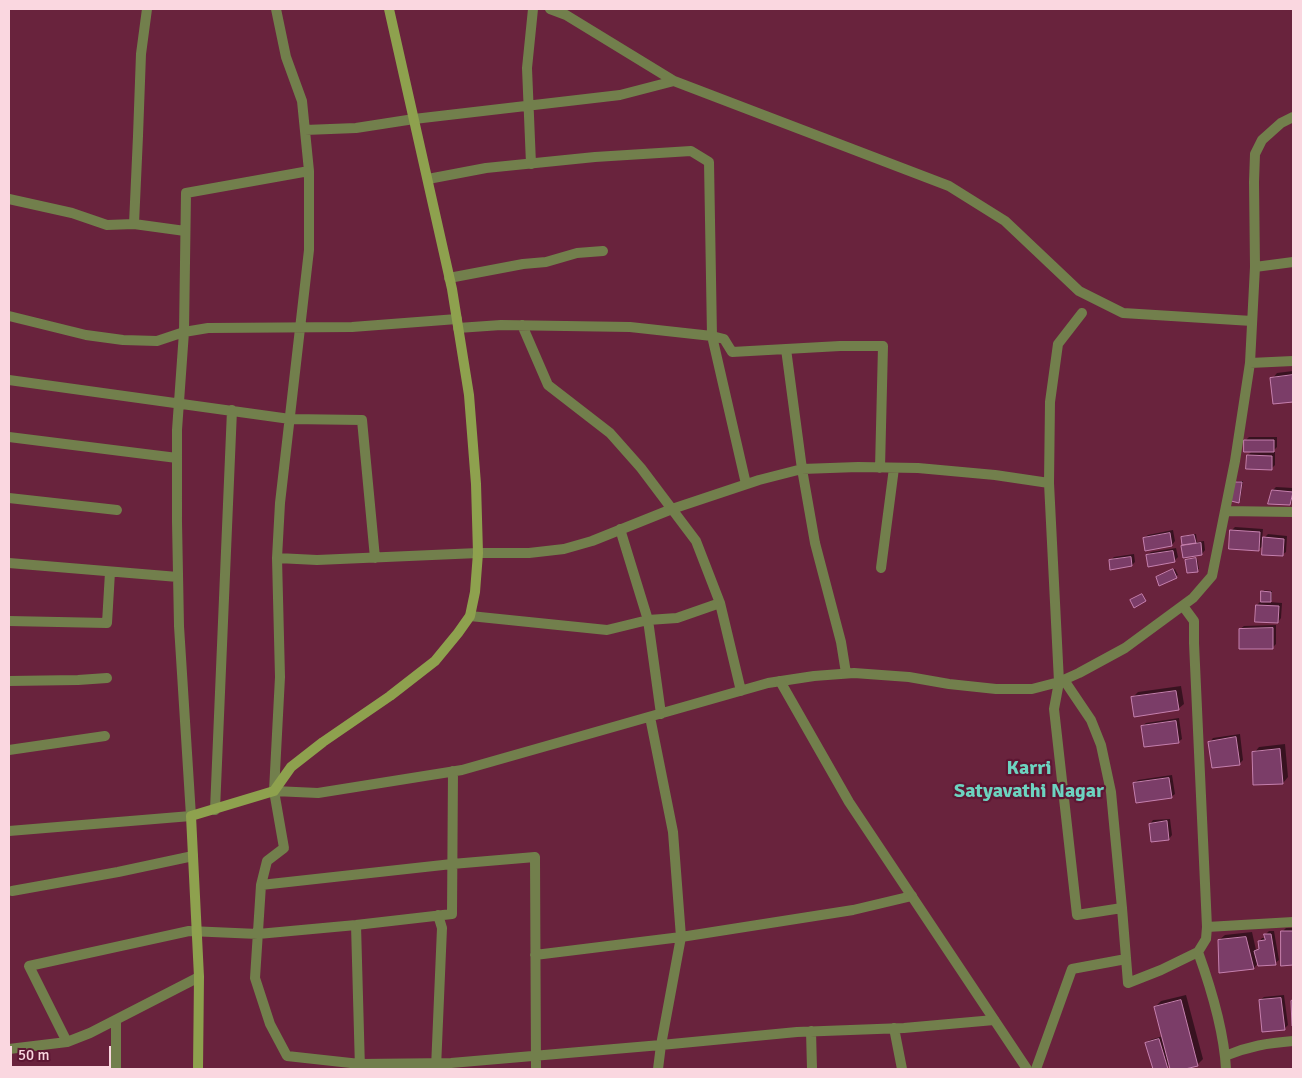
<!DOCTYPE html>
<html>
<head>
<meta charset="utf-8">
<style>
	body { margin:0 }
	#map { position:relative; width:1302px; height:1078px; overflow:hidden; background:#69233d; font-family:Signika,sans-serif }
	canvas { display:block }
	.frame { position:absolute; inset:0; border:10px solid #fad7e0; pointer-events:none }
	.scale { position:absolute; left:10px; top:1046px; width:101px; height:22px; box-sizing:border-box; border:2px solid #fad7e0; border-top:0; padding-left:6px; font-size:15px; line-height:18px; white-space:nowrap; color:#fad7e0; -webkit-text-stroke:4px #5d1733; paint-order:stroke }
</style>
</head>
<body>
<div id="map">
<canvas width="1302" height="1078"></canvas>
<div class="frame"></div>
<div class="scale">50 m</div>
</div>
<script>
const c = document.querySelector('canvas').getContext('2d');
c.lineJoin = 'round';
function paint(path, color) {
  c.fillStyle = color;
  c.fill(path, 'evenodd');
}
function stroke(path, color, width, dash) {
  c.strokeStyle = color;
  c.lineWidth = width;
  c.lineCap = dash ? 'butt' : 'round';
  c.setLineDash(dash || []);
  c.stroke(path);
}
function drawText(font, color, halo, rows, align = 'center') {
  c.font = font + ' Signika,sans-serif';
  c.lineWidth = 4.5;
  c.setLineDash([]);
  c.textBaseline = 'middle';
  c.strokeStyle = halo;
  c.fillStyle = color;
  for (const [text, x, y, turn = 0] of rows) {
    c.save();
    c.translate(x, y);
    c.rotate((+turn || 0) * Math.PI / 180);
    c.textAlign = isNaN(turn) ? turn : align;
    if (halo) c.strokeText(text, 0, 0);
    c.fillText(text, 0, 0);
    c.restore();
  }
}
const shadow = new Path2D(`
	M1293,371V400L1275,403L1272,379L1277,373Z
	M1249,437H1277V447L1272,452H1275V465L1271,469L1248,455L1253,450L1245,441Z
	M1237,481H1243L1240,501L1239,502L1235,483Z
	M1276,487L1293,488V500L1290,504L1273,490Z
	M1235,527L1263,529L1262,540L1268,534L1287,536L1286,552L1282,555L1264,545L1258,550L1231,531Z
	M1173,530L1175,541L1172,545L1146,549L1144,538L1148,535Z
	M1196,534L1197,542L1204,541L1205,550L1202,554L1183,547L1186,543L1182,537L1184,536Z
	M1176,548L1178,557L1174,561L1147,555L1151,552Z
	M1134,554L1135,562L1132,565L1110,561L1114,557Z
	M1197,558L1199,569L1197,570L1186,560L1188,559Z
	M1175,569L1178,575L1160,584L1157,577Z
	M1264,590L1272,591V600L1269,602L1282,603L1281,618L1278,622L1257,605L1260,602H1262L1263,592Z
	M1276,625V644L1273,647L1240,629L1244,626Z
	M1181,686L1184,704L1178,709L1132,698L1138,692Z
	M1179,718L1182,739L1178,742L1142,726L1146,723Z
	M1240,734L1243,760L1240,763L1213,766L1210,742L1213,738Z
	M1285,744L1288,777L1283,783L1254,753L1259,747Z
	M1172,775L1175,794L1171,797L1134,783L1138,780Z
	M1170,819L1172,835L1169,839L1150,824L1153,820Z
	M1286,928H1293V963L1282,964V932Z
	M1269,931H1274L1279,960L1275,963H1258L1254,968L1220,972L1219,940L1225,935L1252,932L1256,950L1260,947L1259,942L1262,938H1266L1265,935Z
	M1186,995L1203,1059L1197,1065L1180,1069H1171L1170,1064L1167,1068L1154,1069L1146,1043L1150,1040L1163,1036L1155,1007L1161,1001Z
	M1284,995L1288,1025L1284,1029L1260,1000L1264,997Z`);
const building = new Path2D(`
	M1293,375V402L1273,404L1270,378Z
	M1244,440H1274V452H1244Z
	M1247,455L1272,456V470L1246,469Z
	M1234,482H1242L1239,503L1231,501Z
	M1272,490L1293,492L1290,505L1268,504Z
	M1230,530L1260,532L1259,551L1229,549Z
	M1170,533L1172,546L1145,551L1143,538Z
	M1194,535L1196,543L1182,545L1181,537Z
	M1263,537L1284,539L1283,556L1262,555Z
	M1201,543L1202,555L1183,558L1181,546Z
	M1173,551L1175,562L1148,567L1146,555Z
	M1131,557L1132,566L1110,570L1109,560Z
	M1196,558L1198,572L1187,573L1185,560Z
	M1173,569L1177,578L1159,586L1156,577Z
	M1261,591L1271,592V602H1261Z
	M1142,594L1146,601L1134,608L1130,600Z
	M1256,605L1279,606L1278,623L1255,622Z
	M1273,628V649H1239V629Z
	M1176,691L1179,710L1134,717L1131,697Z
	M1176,721L1179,743L1144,747L1141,726Z
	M1236,737L1240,765L1212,768L1208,742Z
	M1280,749L1283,784L1253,785L1252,752Z
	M1169,778L1172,798L1136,803L1133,783Z
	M1167,821L1169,840L1151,842L1149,824Z
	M1281,931H1293V965L1281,966Z
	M1264,934H1271L1276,965L1258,966L1254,951L1259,949L1258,941L1265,940Z
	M1246,937L1254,969L1219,973L1218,940Z
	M1281,998L1285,1030L1262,1032L1259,1000Z
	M1181,1000L1198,1066L1185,1069H1170L1154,1007Z
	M1293,1000V1026H1292L1291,1001Z
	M1159,1039L1168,1069H1153L1145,1043Z`);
const minor = new Path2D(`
	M276,9L286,57L302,101L309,171V250L280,503L277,558L280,677L274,791L284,848L267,861L261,885L255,978L270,1024L287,1056L360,1064L451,1063L661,1045L797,1032L904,1028L994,1020
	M550,9L566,15L674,81L949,186L1005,221L1079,291L1123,313L1252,321
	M305,130L356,128L414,119L620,95L674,81
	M531,164L527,68L533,9
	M428,179L486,168L595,157L691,151L709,162L712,336L746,484
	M9,199L72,213L107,225L134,224L185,231
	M134,224L138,136L141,54L147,9
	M1255,267L1293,262
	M449,278L523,264L546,262L577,253L603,251
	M1082,313L1058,344L1050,402L1049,483L1059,682L1054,709L1077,915L1122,908L1128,983L1161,970L1198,952L1206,939L1207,927L1293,922
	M9,316L86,335L123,340L157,341L184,332L208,328L352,327L457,319
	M522,325L548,385L610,433L641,468L696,541L720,603L741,691
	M458,328L501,325L630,327L712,336L724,339L732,352L786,349L802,469L815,543L841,642L846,673
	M786,349L840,346H883L880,468
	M1250,363L1293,361
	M9,380L290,419L362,420L375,558
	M9,437L177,458
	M9,498L117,510
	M1225,511L1293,512
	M620,529L648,620L661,714
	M277,558L317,560L478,553H529L564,549L592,541L672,509L759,480L802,469L858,467L918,468L995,475L1049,483
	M9,563L178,577
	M881,568L894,468
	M1183,606L1194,621V643L1207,927
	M470,616L607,630L648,620L677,618L720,603
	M9,621L107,623L110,572
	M1064,680L1091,720L1101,745L1111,792L1122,908
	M9,681L78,680L107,678
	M9,750L105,736
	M274,791L318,793L462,770L768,683L814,676L854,673L909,677L949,684L996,689H1032L1059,682L1079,673L1125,648L1193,598L1212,576L1235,461L1250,363L1255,267L1254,182L1255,154L1262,140L1281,123L1293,117
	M215,810L232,410
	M9,831L191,816L179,626L177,522V430L184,332L186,193L309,171
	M261,885L452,864L535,857L536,1069
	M12,891L118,872L193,856
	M356,925L360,1069
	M1198,952C1211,988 1224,1031 1226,1069
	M535,955L681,937L673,832L650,717
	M894,1028L902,1069
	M811,1031L812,1069
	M67,1042L29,966L189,931L258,934L356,925L452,914L453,771
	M9,1049L67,1042L90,1033L199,977
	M1225,1056C1249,1046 1268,1043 1293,1041
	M436,1068L442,928L438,915
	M116,1069V1020
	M658,1069L661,1045L681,937L853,910L912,896
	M1036,1069L1072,969L1126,959`);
const tertiary = new Path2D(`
	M780,681L849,802L1027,1069`);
const secondary = new Path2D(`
	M198,1069L199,977L191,816L274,791L291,767L323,742L390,696L435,661L458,633L470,616L475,592L478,553L476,484L469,395L452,289L389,9`);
const districtNames = [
	["Karri",1029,769],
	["Satyavathi Nagar",1029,792]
];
paint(shadow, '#0007');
paint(building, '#7b3d68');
stroke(building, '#c580ae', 1);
stroke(minor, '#727f4c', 10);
stroke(tertiary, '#727f4c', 10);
stroke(secondary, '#8ea14e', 10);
drawText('bold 20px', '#6dd3c0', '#5d1733', districtNames);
</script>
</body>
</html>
